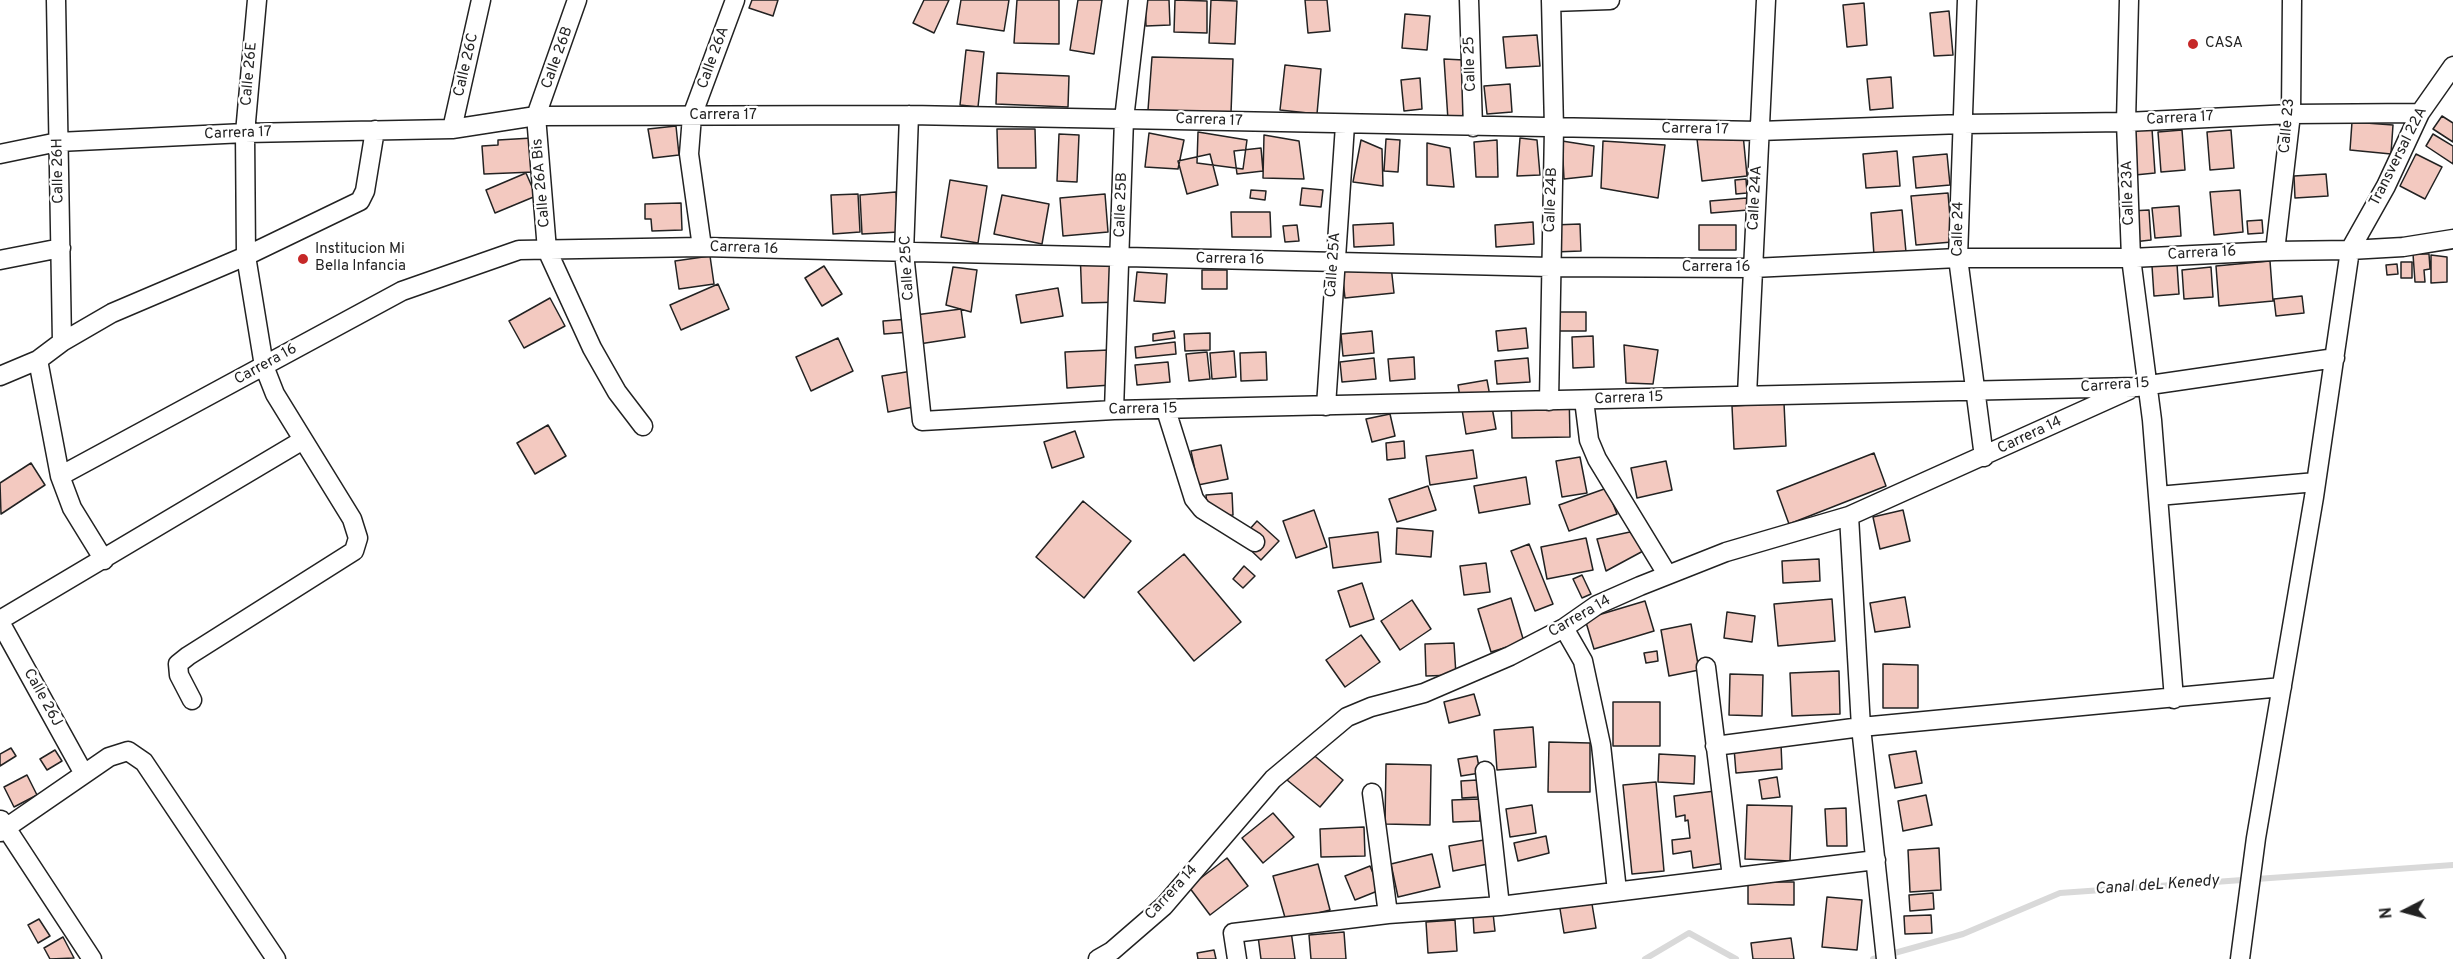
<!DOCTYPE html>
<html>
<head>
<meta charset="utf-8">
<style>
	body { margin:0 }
	#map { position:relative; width:2453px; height:959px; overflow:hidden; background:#fff; font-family:Overpass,sans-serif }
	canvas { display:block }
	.north { position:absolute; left:2375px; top:881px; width:60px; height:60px; -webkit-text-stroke:4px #fff; paint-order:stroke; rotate:264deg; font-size:16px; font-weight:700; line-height:24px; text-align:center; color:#222 }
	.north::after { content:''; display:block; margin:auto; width:21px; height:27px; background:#222; clip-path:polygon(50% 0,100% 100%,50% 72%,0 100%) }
</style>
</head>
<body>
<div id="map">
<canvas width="2453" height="959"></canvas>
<div class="north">N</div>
</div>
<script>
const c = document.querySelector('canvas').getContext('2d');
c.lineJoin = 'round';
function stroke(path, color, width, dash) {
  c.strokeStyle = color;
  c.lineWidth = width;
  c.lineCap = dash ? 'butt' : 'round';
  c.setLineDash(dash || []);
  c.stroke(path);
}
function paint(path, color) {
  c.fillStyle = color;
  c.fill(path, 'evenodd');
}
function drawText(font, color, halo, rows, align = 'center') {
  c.font = font + ' Overpass,sans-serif';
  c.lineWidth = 4.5;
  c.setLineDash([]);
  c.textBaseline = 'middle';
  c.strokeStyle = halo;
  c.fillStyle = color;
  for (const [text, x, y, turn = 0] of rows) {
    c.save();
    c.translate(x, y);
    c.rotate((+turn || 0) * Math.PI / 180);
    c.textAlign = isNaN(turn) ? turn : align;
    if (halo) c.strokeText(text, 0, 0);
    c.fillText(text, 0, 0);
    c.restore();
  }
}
const stream = new Path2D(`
	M1645,959L1689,933L1736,959
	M1873,959L1963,934L2060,893L2453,865`);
const building = new Path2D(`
	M752,0H778L773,16L749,8Z
	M924,0H949L934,33L913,23Z
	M961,0H1009L1004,31L957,24Z
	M1017,0H1059V44L1014,43Z
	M1078,0H1102L1094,54L1070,50Z
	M1145,0H1169L1170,25L1146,26Z
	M1175,0L1207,1V33L1174,32Z
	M1211,0L1237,1L1235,44L1209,43Z
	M1305,0H1327L1330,31L1308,33Z
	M1864,3L1867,45L1847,47L1843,5Z
	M1949,11L1953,55L1934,56L1930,13Z
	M1405,14L1430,16L1427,50L1402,48Z
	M1537,35L1540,66L1506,68L1503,37Z
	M966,50L984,52L978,107L960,105Z
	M1152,57L1233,59L1231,113L1148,110Z
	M1444,59L1464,60V119L1448,120Z
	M1285,65L1321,69L1317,114L1280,110Z
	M997,73L1069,76L1068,107L996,104Z
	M1891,77L1893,108L1870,110L1867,79Z
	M1420,78L1422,109L1404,111L1401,80Z
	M1510,84L1512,112L1487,114L1484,86Z
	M2442,116L2453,123V142L2433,129Z
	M2352,122L2393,125L2391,154L2350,150Z
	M676,126L679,155L653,158L648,129Z
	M997,129H1035L1036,168H998Z
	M2152,129L2155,173L2135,175L2131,131Z
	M2182,130L2185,170L2161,172L2158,132Z
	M2231,130L2234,168L2210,170L2207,132Z
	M1198,132L1247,140L1243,169L1197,163Z
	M1149,133L1184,140L1178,169L1145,167Z
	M1059,134L1079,135L1077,182L1057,181Z
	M1743,134L1747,176L1702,181L1697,139Z
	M2433,134L2453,146V164L2426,146Z
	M1264,135L1299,141L1304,179L1263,178Z
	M532,138L534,172L484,174L482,146L498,145V140Z
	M1520,138L1537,140L1540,175L1517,176Z
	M1386,139L1400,140L1398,172L1384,171Z
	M1361,140L1382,149L1383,186L1353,182Z
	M1497,140L1498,177H1476L1474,142Z
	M1562,141L1594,146L1592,176L1564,179Z
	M1603,141L1665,145L1658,198L1601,188Z
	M1427,143L1450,148L1454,187L1427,185Z
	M1261,148L1263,171L1237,174L1234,151Z
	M1897,151L1900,186L1866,188L1863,154Z
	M1210,154L1218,185L1187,194L1178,161Z
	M1947,154L1950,185L1916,188L1913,157Z
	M2416,154L2442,167L2425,199L2400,186Z
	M526,173L536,196L495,213L486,190Z
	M2326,174L2328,196L2295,198L2294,176Z
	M1746,179L1747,193L1736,194L1735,180Z
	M950,180L987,186L978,243L941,237Z
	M1302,188L1323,190L1321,207L1300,205Z
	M1251,190L1266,191L1265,200L1250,198Z
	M2240,190L2243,232L2214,235L2210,192Z
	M896,192L899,232L862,234L860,195Z
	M1948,193L1952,242L1916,245L1911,196Z
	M858,194L860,232L833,234L831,195Z
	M1105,194L1108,232L1063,236L1060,198Z
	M1002,195L1049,204L1042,244L994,234Z
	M1747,198L1748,210L1711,213L1710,201Z
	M681,203L682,230L652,231L651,219H645V204Z
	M2179,206L2181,236L2155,238L2152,208Z
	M1902,210L1906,252L1874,255L1871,213Z
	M2149,210L2151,240L2133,242L2130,211Z
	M1231,212H1270L1271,237H1232Z
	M2262,220L2263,233L2248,234L2247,221Z
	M1533,222L1534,244L1496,247L1495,225Z
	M1393,223L1394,245L1354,247L1353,225Z
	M1580,224L1581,251L1554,252L1553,225Z
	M1297,225L1299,241L1285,242L1283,226Z
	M1699,225H1736V250H1699Z
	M1123,248L1124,302L1082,303L1080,250Z
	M2413,254H2429L2430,269L2424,270L2425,282H2415Z
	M2431,255L2447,257V282L2431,283Z
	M710,256L714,284L679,289L675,261Z
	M2270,261L2273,301L2219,306L2216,266Z
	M2401,262H2412V278H2401Z
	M2177,264L2179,294L2154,296L2152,266Z
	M2397,264L2398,274L2387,275L2386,265Z
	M824,266L842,294L822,306L805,278Z
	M1391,266L1394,293L1345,298L1342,271Z
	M953,267L977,270L971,312L946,305Z
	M2211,267L2213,297L2184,299L2182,270Z
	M1202,270H1227V289H1202Z
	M1137,272L1167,274L1165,303L1134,301Z
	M718,284L729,309L681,330L670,305Z
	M1058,288L1063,316L1021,323L1016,295Z
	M2302,296L2304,313L2276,316L2274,299Z
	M550,298L565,326L524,348L509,321Z
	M961,309L965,337L919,344L915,315Z
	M1550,312H1586V331H1550Z
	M909,319L910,332L884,334L883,321Z
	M1526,328L1528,348L1498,351L1496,331Z
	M1174,331L1175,338L1153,341V334Z
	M1372,331L1374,353L1343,356L1341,334Z
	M1210,333V350L1185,351L1184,334Z
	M1593,336L1594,367L1573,368L1572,337Z
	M838,338L853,371L811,391L796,357Z
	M1175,342L1176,354L1136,358L1135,347Z
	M1624,345L1658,350L1653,384L1626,383Z
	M1109,350L1111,385L1067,388L1065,352Z
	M1234,351L1236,377L1212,379L1210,353Z
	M1207,352L1210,379L1189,381L1186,354Z
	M1266,352L1267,380L1241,381L1240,353Z
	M1414,357L1415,379L1390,381L1388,359Z
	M1374,358L1376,379L1342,382L1340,362Z
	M1528,358L1530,382L1497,384L1495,361Z
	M1168,362L1170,382L1137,385L1135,365Z
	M912,371L918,406L888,412L882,376Z
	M1487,380L1496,429L1466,434L1458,385Z
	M1569,392L1570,437L1512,438L1511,393Z
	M1784,403L1786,446L1734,449L1732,406Z
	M1390,414L1395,436L1372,442L1366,419Z
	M548,425L566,456L535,474L517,443Z
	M1075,431L1084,457L1052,468L1044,442Z
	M1404,441L1405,458L1387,460L1386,443Z
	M1221,445L1228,479L1198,485L1191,451Z
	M1473,450L1477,478L1430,485L1426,456Z
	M1874,453L1886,486L1789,524L1777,491Z
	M1580,457L1587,493L1562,497L1556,461Z
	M1666,461L1672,490L1637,498L1631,468Z
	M31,463L45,485L1,514L0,483Z
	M1526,477L1530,504L1479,513L1474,486Z
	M1428,486L1436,510L1397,522L1389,499Z
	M1607,488L1617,514L1569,531L1559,505Z
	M1232,493L1233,515L1208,517L1206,495Z
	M1083,501L1131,541L1084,598L1036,557Z
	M1314,510L1327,547L1296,558L1283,521Z
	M1903,510L1910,541L1880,549L1873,517Z
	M1257,521L1279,541L1261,560L1240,540Z
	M1397,528L1433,531L1431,557L1396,554Z
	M1378,532L1381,562L1333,568L1329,538Z
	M1630,532L1645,550L1606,571L1597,539Z
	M1586,538L1593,570L1547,579L1541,547Z
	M1529,544L1553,604L1535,611L1511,551Z
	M1184,554L1241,622L1194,661L1138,592Z
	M1819,559L1820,581L1783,583L1782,561Z
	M1486,563L1490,592L1464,595L1460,566Z
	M1244,566L1255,576L1243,588L1233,579Z
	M1582,575L1591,594L1582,598L1573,579Z
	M1362,583L1374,619L1350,627L1338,591Z
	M1905,597L1910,627L1875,632L1870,603Z
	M1511,598L1524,642L1491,652L1478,609Z
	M1832,599L1835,641L1778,646L1774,604Z
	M1412,600L1431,629L1400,650L1381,621Z
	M1645,601L1654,631L1594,649L1585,619Z
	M1727,612L1755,616L1752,642L1724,638Z
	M1691,624L1699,670L1669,676L1661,630Z
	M1361,635L1380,662L1345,687L1326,660Z
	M1454,643L1456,675L1426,676L1425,644Z
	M1657,651L1658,661L1646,663L1644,653Z
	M1883,664L1918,665V708H1883Z
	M1839,671L1840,714L1792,716L1790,673Z
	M1730,674L1763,675L1762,716L1729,715Z
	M1474,694L1480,715L1449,723L1444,702Z
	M1613,702H1660V746H1613Z
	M1533,727L1536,767L1497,770L1494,730Z
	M1549,742L1590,743V792H1548Z
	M1781,744L1782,769L1736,773L1734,748Z
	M11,748L16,756L0,766V754Z
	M55,750L62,761L47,770L40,759Z
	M1916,751L1922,783L1895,788L1889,755Z
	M1310,752L1343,780L1320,807L1287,780Z
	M1659,754L1695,756L1694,784L1658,782Z
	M1477,756L1480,773L1461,776L1458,759Z
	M1386,764L1431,765L1430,825L1385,824Z
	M27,775L37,795L14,807L4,787Z
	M1777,777L1780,797L1762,799L1759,780Z
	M1477,780L1478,797L1462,798L1461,781Z
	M1656,782L1664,871L1632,874L1623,785Z
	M1715,791L1725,863L1693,868L1691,851L1673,854L1672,840L1690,838L1688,820L1685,821V815L1676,817L1674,796Z
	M1926,795L1932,825L1903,831L1898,801Z
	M1479,799L1480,821L1453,822L1452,800Z
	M1532,805L1536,833L1510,837L1506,809Z
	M1747,805L1792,806L1790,861L1745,859Z
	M1846,808L1847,846H1827L1825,809Z
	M1273,813L1294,837L1263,863L1242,838Z
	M1364,827L1365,856L1321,857L1320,829Z
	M1546,836L1549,853L1518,861L1514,843Z
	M1484,840L1488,864L1453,871L1449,846Z
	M1939,848L1941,890L1910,892L1908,850Z
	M1432,854L1440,887L1398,897L1391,864Z
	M1227,858L1248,886L1210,915L1189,887Z
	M1318,864L1330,910L1286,921L1273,876Z
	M1370,866L1380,890L1355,900L1345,876Z
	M1748,882H1794V905L1748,904Z
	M1933,893L1934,909L1910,911L1909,895Z
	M1827,897L1862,900L1857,950L1822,947Z
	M1591,898L1596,928L1564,933L1559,903Z
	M1493,913L1495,931L1474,933L1473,915Z
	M1931,915L1932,933L1905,934L1904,916Z
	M39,919L50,936L38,943L28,925Z
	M1455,920L1457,951L1428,953L1426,922Z
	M1291,931L1295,959H1261L1258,936Z
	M1344,932L1346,959H1311L1309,935Z
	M63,937L74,958L50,959L44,948Z
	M1791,938L1794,959H1753L1751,943Z
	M1214,950L1216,959H1198L1197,953Z`);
const street = new Path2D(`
	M56,0L62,342
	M577,0L536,116L547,250L592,348L617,392L643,426
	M1469,0L1473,127
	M1967,0L1958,258L1984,457
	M2129,0L2126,122L2131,258L2152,420L2174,699
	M1551,2L1610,0
	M909,115L904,253L922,421L1114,410L2136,387L2335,358
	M452,129L481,0
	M0,154L58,142L245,133L452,129L536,116L909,115L1759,131L1963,124L2126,122L2291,114L2420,113
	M702,247L689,154L692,116L735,0
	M2275,251L2291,114L2292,0
	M0,260L61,248
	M38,360L60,476L72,508L104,560
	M0,376L38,360L62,342L112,313L246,256L360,201L365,191L375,130
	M1747,395L1766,0
	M1584,400L1589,440L1597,459L1667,574
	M1549,401L1554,128L1551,0
	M1326,406L1345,125
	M1114,410L1124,119L1138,0
	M1166,410L1194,499L1202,509L1255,542
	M60,476L402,291L519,250L702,247L1550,267L1753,268L1958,258H2131L2275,251L2350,250L2403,247L2453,239
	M2158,496L2316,482
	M1849,516L1861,727L1886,959
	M0,620L303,440
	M0,622L84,774
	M1564,628L1583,661L1601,745L1617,891
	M1706,667L1732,877
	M192,700L179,675L178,664L188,656L354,551L358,538L352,519L275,394L264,366L246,256L245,133L257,0
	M1715,746L1861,727L2282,687
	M1485,771L1500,906
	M1372,793L1388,914
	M1,820L92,959
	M0,832L109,757L128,751L144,762L276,959
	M1098,959L1112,951L1164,906L1273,779L1347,717L1371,707L1424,693L1510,656L1564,628L1597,605L1640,586L1726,552L1849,516L2129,390
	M1237,959L1233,933L1388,914L1500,906L1876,860
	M2240,959L2256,838L2314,497L2350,250L2386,186L2420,113L2453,66`);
const markers = [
	[2193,44,6,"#c62828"],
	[303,259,6,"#c62828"]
];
const poiNames = [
	["CASA",2205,44],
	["Institucion Mi",315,250],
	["Bella Infancia",315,267]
];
const streetNames = [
	["Calle 26B",558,58,-70],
	["Calle 26A",714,58,-70],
	["Calle 25",1471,64,-92],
	["Calle 26C",467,65,-77],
	["Calle 26E",250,74,-85],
	["Carrera 17",723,116],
	["Carrera 17",2180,119,-3],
	["Carrera 17",1209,121,2],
	["Calle 23",2288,126,-85],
	["Carrera 17",1695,130,1],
	["Carrera 17",238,134,-2],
	["Transversal 22A",2399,157,-63],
	["Calle 26H",59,171,-91],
	["Calle 26A Bis",542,183,-95],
	["Calle 23A",2129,193,-92],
	["Calle 24A",1756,198,-87],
	["Calle 24B",1552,200,-88],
	["Calle 25B",1122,205,-88],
	["Calle 24",1959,229,-89],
	["Carrera 16",744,249,2],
	["Carrera 16",2202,254,-3],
	["Carrera 16",1230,260,1],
	["Calle 25A",1334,265,-86],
	["Calle 25C",908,268,-93],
	["Carrera 16",1716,268],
	["Carrera 16",266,365,-29],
	["Carrera 15",2115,386,-4],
	["Carrera 15",1629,399,-2],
	["Carrera 15",1143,410,-1],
	["Carrera 14",2030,436,-25],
	["Carrera 14",1580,617,-30],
	["Calle 26J",42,698,61],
	["Carrera 14",1172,893,-47]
];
const waterNames = [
	["Canal deL Kenedy",2157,886,-4]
];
stroke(stream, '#d9d9d9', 6);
paint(building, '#f3c9c0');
stroke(building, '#222', 1.5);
stroke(street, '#222', 21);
stroke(street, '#fff', 18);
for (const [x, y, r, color] of markers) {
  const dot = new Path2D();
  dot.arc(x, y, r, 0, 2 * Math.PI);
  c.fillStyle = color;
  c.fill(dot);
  stroke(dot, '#fff', 2);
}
drawText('15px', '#222', '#fff', poiNames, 'left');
drawText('15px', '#222', '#fff', streetNames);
drawText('italic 16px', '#222', '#fff', waterNames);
</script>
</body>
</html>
